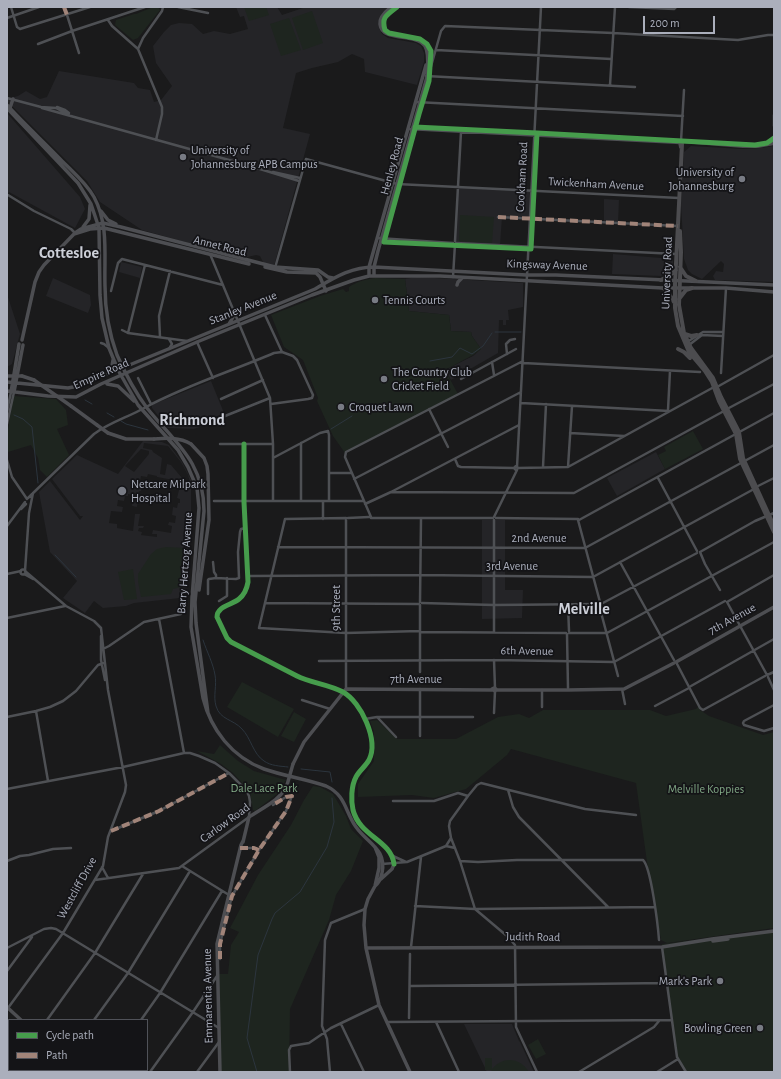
<!DOCTYPE html>
<html>
<head>
<meta charset="utf-8">
<style>
	body { margin:0 }
	#map { position:relative; width:781px; height:1079px; overflow:hidden; background:#1a1a1b; font-family:"Alegreya Sans",sans-serif }
	canvas { display:block }
	.frame { position:absolute; inset:0; border:8px solid #abafbc; pointer-events:none }
	.legend { position:absolute; left:8px; top:1019px; width:140px; height:52px; box-sizing:border-box; background:#141417; border:1px solid #505259; margin:0; padding:5px 7px; list-style:none; font-size:12px; color:#abafbc }
	.legend li { display:flex; align-items:center; gap:8px; height:20px }
	.legend b { width:20px; border:1px solid #505259 }
	.scale { position:absolute; left:643px; top:16px; width:72px; height:18px; box-sizing:border-box; border:2px solid #abafbc; border-top:0; padding-left:5px; font-size:12px; line-height:14px; white-space:nowrap; color:#abafbc; -webkit-text-stroke:3px #141417; paint-order:stroke }
</style>
</head>
<body>
<div id="map">
<canvas width="781" height="1079"></canvas>
<div class="frame"></div>
<ul class="legend">
<li><b style="height:5px;background:#469c4c"></b>Cycle path</li>
<li><b style="height:5px;background:#a18479"></b>Path</li>
</ul>
<div class="scale">200 m</div>
</div>
<script>
const c = document.querySelector('canvas').getContext('2d');
c.lineJoin = 'round';
function paint(path, color) {
  c.fillStyle = color;
  c.fill(path, 'evenodd');
}
function stroke(path, color, width, dash) {
  c.strokeStyle = color;
  c.lineWidth = width;
  c.lineCap = dash ? 'butt' : 'round';
  c.setLineDash(dash || []);
  c.stroke(path);
}
function drawText(font, color, halo, rows, align = 'center') {
  c.font = font + ' "Alegreya Sans",sans-serif';
  c.lineWidth = 3.5;
  c.setLineDash([]);
  c.textBaseline = 'middle';
  c.strokeStyle = halo;
  c.fillStyle = color;
  for (const [text, x, y, turn = 0] of rows) {
    c.save();
    c.translate(x, y);
    c.rotate((+turn || 0) * Math.PI / 180);
    c.textAlign = isNaN(turn) ? turn : align;
    if (halo) c.strokeText(text, 0, 0);
    c.fillText(text, 0, 0);
    c.restore();
  }
}
const built = new Path2D(`
	M236,7H277L282,15L306,7H390L379,22V28L382,34L388,38L416,43L421,46L424,53V62L417,85L365,72L364,59L352,54L338,62L312,68L296,73L283,128L310,134L274,266L264,264L260,256L256,255L243,258L142,230L100,202L87,181L7,101V99L18,96L26,91L40,99L47,97L59,71L134,83L138,88L150,90L154,102L161,100L172,86L156,63L153,46L164,32L171,25L179,23L192,24L203,34L214,31L230,34L248,29L244,16L240,17Z
	M7,113L80,197L85,209L75,228L9,192L7,195Z
	M691,146L742,149L761,148L774,146V282L715,280L713,276L715,273L716,271L723,272L724,264L721,261L702,279L692,274L688,270L684,259L681,204L684,152Z
	M458,187L532,191L530,219L502,217L500,245L456,243L455,241Z
	M604,199L619,200L618,223L604,222Z
	M613,254L673,259V266L661,276L612,274Z
	M121,262L142,267L140,278L119,272Z
	M417,277L523,283V307L508,310L509,320H506V325H503V320H499L498,353L451,380L445,370L473,356L481,349L472,336L471,332L451,331L449,315L409,311L405,279Z
	M53,278L90,295L91,305L88,313L46,296Z
	M7,294L20,334L12,364L7,367Z
	M211,381L224,413L204,422L205,425L194,429L168,428L152,408V405L154,404Z
	M143,441L162,442L169,445L182,462L191,480V535L185,592L180,598L134,603L126,606L103,608L94,601L85,613L63,598L77,581L50,552L39,492L50,481L80,520L83,516H80L52,479L77,455L118,474ZM144,443L168,446L181,462L188,475L190,482L185,484L182,478L171,465L167,464L165,475L160,474L162,458L153,452L152,450L143,448ZM141,449L149,451V454L134,472L125,466ZM148,474L157,476V477L179,481V486L181,487V490H179L177,498L180,499V503H178L177,508L173,507L172,515L176,516L175,523L169,522L168,525L172,526L171,533L153,530L152,534H157V537L141,535L142,532L138,531L139,528H143L144,526H138L140,514H135L133,531L117,528V524L109,523L111,511L122,512L123,507L117,506L118,500L124,501L125,496H128V494L134,495L132,506L137,507L139,491H141L142,487L139,486L141,476L147,477Z
	M656,452L665,469L617,496L607,478Z
	M482,520H505V590H523L522,618L482,619Z
	M464,1024H512L519,1041L520,1042L534,1072H487Z`);
const green = new Path2D(`
	M153,7H158L160,10L138,38L133,40L115,25L116,20L134,14H136Z
	M244,7H266L269,15L249,21Z
	M312,11L323,43L303,50L292,18Z
	M289,18L301,50L281,56L270,24Z
	M460,215L494,217L492,243L459,241Z
	M375,278L405,279L409,311L449,315L451,331L471,332L472,336L481,349L473,355L445,370L458,394L345,453L333,436L317,401L318,398L303,360L284,347L271,315L320,296L343,289L346,292L349,291V287C356,282 366,279 375,278Z
	M13,396L56,399L66,410L68,425L57,429L69,455L47,477L40,470L38,458L31,445L8,452L7,436Z
	M693,431L703,449L665,469L658,455L666,451L664,447Z
	M166,547L185,548L181,587L173,589L171,594L141,597L138,581V574L151,554L157,549Z
	M133,569L137,599L124,600L118,572Z
	M242,682L294,709L278,737L227,707Z
	M699,706L700,710L709,716L763,735L774,732V928L667,943L661,940L647,862L636,783L511,749L507,755L466,789L434,798L412,795L358,797V784L374,761V732L370,721L377,720L397,739H456L498,717L519,714L529,718L543,710H650L666,716L696,709Z
	M294,712L306,719L294,742L281,736Z
	M220,745L238,761L254,771L286,780L277,794L255,811L253,810L250,792L233,773L221,764L197,751L214,754Z
	M313,786L320,787L333,794L346,816L351,829L363,841L351,871L336,895L329,920L290,1009L289,1072H219V974H228L231,945L239,932L230,928L258,875L291,825L304,800Z
	M774,930V1072H687L678,1057L671,1018L662,944Z
	M538,1039L546,1054L536,1059L528,1045Z
	M485,1058H492V1069C503,1056 520,1057 529,1072H490L492,1070H485Z`);
const stream = new Path2D(`
	M495,332H521
	M430,361L452,357L460,348L472,354L483,346L492,333
	M85,400L92,404
	M107,413L114,417
	M14,415L23,419L32,427L38,483
	M121,421L126,424L148,430
	M331,429L352,416
	M55,555L76,577
	M203,640C207,652 213,663 215,675C217,685 213,696 216,706C220,720 233,719 242,729C251,738 253,754 264,761C271,766 280,766 288,767
	M301,769L330,772L332,782
	M257,1072L247,1038L258,955L272,919L275,913L300,892L327,847L334,822L332,798`);
const street = new Path2D(`
	M11,7L17,27L20,29L90,7
	M178,7L208,13
	M629,7L674,9L676,7
	M67,15L79,53
	M7,18L39,7
	M108,20L112,26L138,49L162,107V114L156,140
	M38,44L72,31L145,7
	M138,49L143,38L162,11L163,7
	M436,50L611,59
	M427,73L430,70L441,31L445,26L613,33L738,40L768,35H774
	M426,76L635,87
	M610,85L615,7
	M7,98L41,107L56,108L69,115
	M416,102L683,116
	M57,107L65,110L69,113
	M42,108L247,165L299,181
	M774,115V126
	M408,129L680,143
	M681,141L684,90
	M273,172L300,178
	M8,195L34,211L71,229L75,233
	M498,217L678,226
	M378,238L453,243
	M455,241L461,132
	M456,243L676,254
	M210,254L270,398L273,444V501
	M275,268L306,159L397,184L679,198
	M453,277L455,244
	M111,291L118,263L122,259L223,285
	M265,315L282,352L293,356L297,360L313,395L312,398L308,399L271,404
	M122,330L128,333L187,341
	M128,333L145,265
	M160,337L159,316L170,271
	M169,339L172,344L169,349
	M197,342L213,378
	M687,342L703,332H723
	M101,343L104,344L109,348
	M689,345L702,335L723,336
	M507,354L506,344L510,340L515,339
	M492,362L494,375
	M523,363L700,372
	M721,373L726,288
	M138,378L151,404
	M461,379L516,349
	M717,387L774,355
	M221,399L263,380
	M521,403L669,411
	M429,409L448,447
	M727,409L774,384
	M668,410L670,371
	M7,411L11,392
	M210,422L270,398
	M7,424L14,392
	M570,433L624,436
	M220,444H273
	M244,444V502L248,582C247,588 244,595 239,599C232,605 217,606 217,617L227,638L231,642L297,676C311,683 328,684 343,692C361,702 379,740 369,760C365,767 359,771 356,777C351,786 351,801 353,810C360,837 391,840 394,864
	M273,458L320,433L328,431L329,435V501
	M455,459L458,466L461,467L514,468L516,470L518,468L516,466L514,468
	M7,460L12,477L27,499
	M517,467L541,7
	M543,467L546,404
	M568,467L572,406
	M518,468L568,467L714,387
	M329,473H352
	M658,478L697,551
	M354,479L521,392
	M756,487L774,478
	M391,492L574,493L724,411
	M28,498L94,434C110,422 129,417 146,407C187,385 232,371 274,353L282,352
	M214,501H364
	M301,501V443
	M323,501V519
	M365,504L391,492L519,425
	M21,509L26,504
	M371,517L345,457L346,452L523,361
	M494,517L517,470
	M346,518L285,519L259,628L346,633L419,631
	M348,518L369,517
	M371,518H493
	M496,518L578,519
	M578,520L600,602
	M579,520L774,413
	M7,526L25,502
	M278,547L585,548L774,445
	M700,552L755,521L774,513
	M700,552L705,564L720,590
	M213,562L214,572L216,575V578L236,579L239,578L238,552L240,532L241,529L245,528
	M620,562L674,660
	M20.5 572a2.5 2.5 0 1 1 5 0a2.5 2.5 0 1 1-5 0Z
	M25,571L29,513L33,493
	M7,574L21,571
	M24,574L33,579
	M249,576L420,575L593,577L754,489
	M208,594V580L209,579L216,578
	M219,601L227,596V578
	M420,602L421,519
	M727,602L767,675
	M727,602L774,575
	M265,603L419,604
	M422,603L494,605L598,604
	M601,604L697,553
	M568,605L569,631
	M599,605L618,676
	M7,618L65,606
	M159,619L184,753
	M420,631V605
	M421,632L566,633
	M494,632V520
	M420,633V672
	M569,633H607L774,542
	M567,634L568,688
	M101,636V660L105,680
	M101,650L109,646L144,622L181,614
	M494,660L495,688
	M319,661L494,660L614,662L725,601
	M676,662L700,708L703,710L765,676
	M767,675L774,672
	M768,677L774,690
	M691,686L774,639
	M346,689V520
	M420,689V736
	M622,689L625,704
	M542,690V707
	M302,700L330,709
	M774,705L744,721L743,723L744,725L764,731L774,728
	M655,706L689,688
	M36,711L48,781
	M494,713L495,691
	M7,717L36,711L50,707L63,701L76,691L98,665L104,663
	M378,718L396,737
	M365,719L377,717H473
	M7,789L123,767L184,753H190L199,756L215,763L229,773L246,790L249,796L250,802L249,817L179,868L95,880
	M508,790L513,807L519,817L608,907
	M393,801H434L458,793L468,796
	M111,831L159,811L229,773
	M446,846L451,838
	M240,848H254L259,850
	M393,856L406,862
	M7,861L20,856L29,855L53,849L71,848
	M460,861L478,862L517,860H643C651,867 658,926 659,940
	M382,864L407,862L446,846L455,848
	M182,866L229,895
	M102,867L108,878
	M415,906L475,909L655,907
	M411,947L421,857
	M662,947L677,1057L686,1072
	M7,948L44,929L51,928L56,929L219,1028
	M220,959V944L232,896L259,850L286,811L292,796L286,797L273,805
	M7,971L32,937
	M410,986L666,983
	M8,1008L63,933L103,866L108,837L125,792L126,785L108,690L101,628L94,621L66,606L25,571
	M409,1018L410,954
	M47,1020L95,953L143,874
	M94,1020L128,973L190,871
	M141,1020L160,993L222,891
	M387,1022L672,1020
	M436,1022L459,1072
	M341,1024L364,1072
	M7,1060L9,1058
	M51,1072L54,1070
	M104,1072L105,1070
	M150,1072L193,1012L217,976
	M197,1072L219,1042
	M290,1072L289,1050L291,1046L309,1043L331,1028L379,1005
	M330,1072L327,1039L322,1026L325,940L331,923L365,909
	M537,1072L516,1027L515,945L507,936L475,909L460,861L451,838L449,826L450,821L468,796L477,785L481,783L585,809L636,815
	M579,1072L654,1027L659,1021
	M657,1072L678,1059`);
const secondary = new Path2D(`
	M7,105C24,124 44,142 62,161C74,173 86,183 94,197C109,225 104,256 105,286C105,309 109,333 117,355C125,373 135,392 147,408C174,442 204,461 204,511L195,602L196,623L208,713
	M7,108L78,183L91,204L99,228L100,295L102,318L109,348L118,370L138,405L178,450L188,467L197,488L199,508L192,598L191,627L203,698C211,730 232,757 264,769C284,776 306,779 326,786C346,795 345,812 356,827C368,844 387,849 382,873C381,878 379,883 375,886
	M10,108L13,99
	M101,211L108,220L116,224
	M83,227L89,219L90,205
	M74,234L90,229L104,228L249,264
	M265,267L287,272L316,273L320,277L326,291
	M374,275V267L378,251L427,77C427,68 430,54 425,46C415,32 382,43 380,24C379,17 386,11 391,7
	M369,276V267L426,65
	M457,285L458,282L462,278
	M229,324L233,317V311
	M22,340L35,282L39,272L44,265L75,233L81,229L103,223L121,227L275,267L318,270L328,277L333,278
	M107,373L112,366L113,360
	M22,376L34,380
	M7,382L68,388L78,386L315,289C334,278 351,267 374,267L527,275H556L774,285
	M107,384L118,386L134,401
	M7,391L48,396L76,397L101,384L197,342L312,295L354,280L369,276H440L663,288H726L774,292
	M11,392L19,344
	M14,392L23,345
	M71,406L97,425
	M7,407V409
	M108,433L126,439H154
	M191,444L204,458L207,466L208,474L209,520L199,590
	M676,662L774,607
	M494,688L496,689L495,691L492,689Z
	M496,690H567
	M568,690L624,689L674,663
	M293,764L304,742L346,689L492,690
	M243,842L249,817C262,808 281,800 287,785
	M375,847L379,857V868L375,886L368,899L365,909L364,925L366,948L379,1005L410,1072
	M381,879L392,869L394,864
	M713,941L728,939
	M366,948L662,947L712,939L774,931
	M7,1009L8,1008L21,1020
	M75,1070L77,1072
	M220,1072L217,944L241,845L243,841`);
const primary = new Path2D(`
	M682,144L675,284V308L678,326L689,352L705,371L712,382L719,401L736,434L740,459L774,532
	M681,147L680,142L682,141L743,146H758L774,143
	M680,231L681,252L679,305L684,333L691,348L713,378L721,397L739,432L743,458L774,526
	M680,267L686,276L696,281
	M661,280L669,276L676,270
	M663,288L668,292L674,302
	M679,299L686,290L692,288
	M685,334L691,336L697,335
	M678,349L684,352L690,358`);
const secondaryBridge = new Path2D(`
	M8,376H22
	M34,380L71,406
	M97,425L108,433
	M154,439C167,438 179,437 191,444
	M287,785L293,764`);
const quiet = new Path2D(`
	M64,7L67,15
	M498,217L678,226
	M111,831L159,811L229,773
	M240,848H254L259,850
	M220,959V944L232,896L259,850L286,811L292,796L286,797L273,805`);
const cycleway = new Path2D(`
	M397,7C387,15 381,17 385,30L389,33L420,39L427,44L431,51L429,81L419,114L384,242L531,249L537,133L415,127
	M537,133L755,145L767,143L774,138
	M244,444V502L248,582C247,588 244,595 239,599C232,605 217,606 217,617L227,638L231,642L297,676C311,683 328,684 343,692C361,702 379,740 369,760C365,767 359,771 356,777C351,786 351,801 353,810C360,837 391,840 394,864`);
const markers = [
	[183,157,4,"#787b84"],
	[742,179,4,"#787b84"],
	[375,300,4,"#787b84"],
	[384,379,4,"#787b84"],
	[341,407,4,"#787b84"],
	[122,491,5,"#787b84"],
	[720,981,4,"#787b84"],
	[760,1028,4,"#787b84"]
];
const poiNames = [
	["University of",191,150],
	["Johannesburg APB Campus",191,164],
	["University of",734,172,"right"],
	["Johannesburg",734,186,"right"],
	["Tennis Courts",383,300],
	["The Country Club",392,372],
	["Cricket Field",392,386],
	["Croquet Lawn",349,407],
	["Netcare Milpark",131,484],
	["Hospital",131,498],
	["Mark's Park",712,981,"right"],
	["Bowling Green",752,1028,"right"]
];
const streetNames = [
	["Henley Road",392,166,-75],
	["Cookham Road",522,177,-87],
	["Twickenham Avenue",596,184,3],
	["Annet Road",220,246,14],
	["Kingsway Avenue",547,265,2],
	["University Road",667,273,-88],
	["Stanley Avenue",243,308,-22],
	["Empire Road",101,374,-24],
	["2nd Avenue",539,538],
	["Barry Hertzog Avenue",185,563,-86],
	["3rd Avenue",512,566],
	["9th Street",336,608,-90],
	["7th Avenue",732,619,-29],
	["6th Avenue",527,651,1],
	["7th Avenue",416,679],
	["Carlow Road",225,823,-36],
	["Westcliff Drive",77,888,-61],
	["Judith Road",533,937,1],
	["Emmarentia Avenue",208,996,-91]
];
const parkNames = [
	["Dale Lace Park",264,788],
	["Melville Koppies",706,789]
];
const districtNames = [
	["Cottesloe",69,253],
	["Richmond",192,420],
	["Melville",584,609]
];
paint(built, '#242427');
paint(green, '#1e251f');
stroke(stream, '#2c353e', 1);
stroke(street, '#4e5054', 2.5);
stroke(secondary, '#4d4e52', 3.5);
stroke(primary, '#4c4c4f', 4);
stroke(secondaryBridge, '#4d4e52', 3.5);
stroke(quiet, '#a18479', 4, [8, 4]);
stroke(cycleway, '#469c4c', 5);
for (const [x, y, r, color] of markers) {
  const dot = new Path2D();
  dot.arc(x, y, r, 0, 2 * Math.PI);
  c.fillStyle = color;
  c.fill(dot);
  stroke(dot, '#141417', 1.5);
}
drawText('12px', '#abafbc', '#141417', poiNames, 'left');
drawText('12px', '#abafbc', '#141417', streetNames);
drawText('12px', '#81a885', '#141417', parkNames);
drawText('bold 16px', '#cccfd8', '#141417', districtNames);
</script>
</body>
</html>
